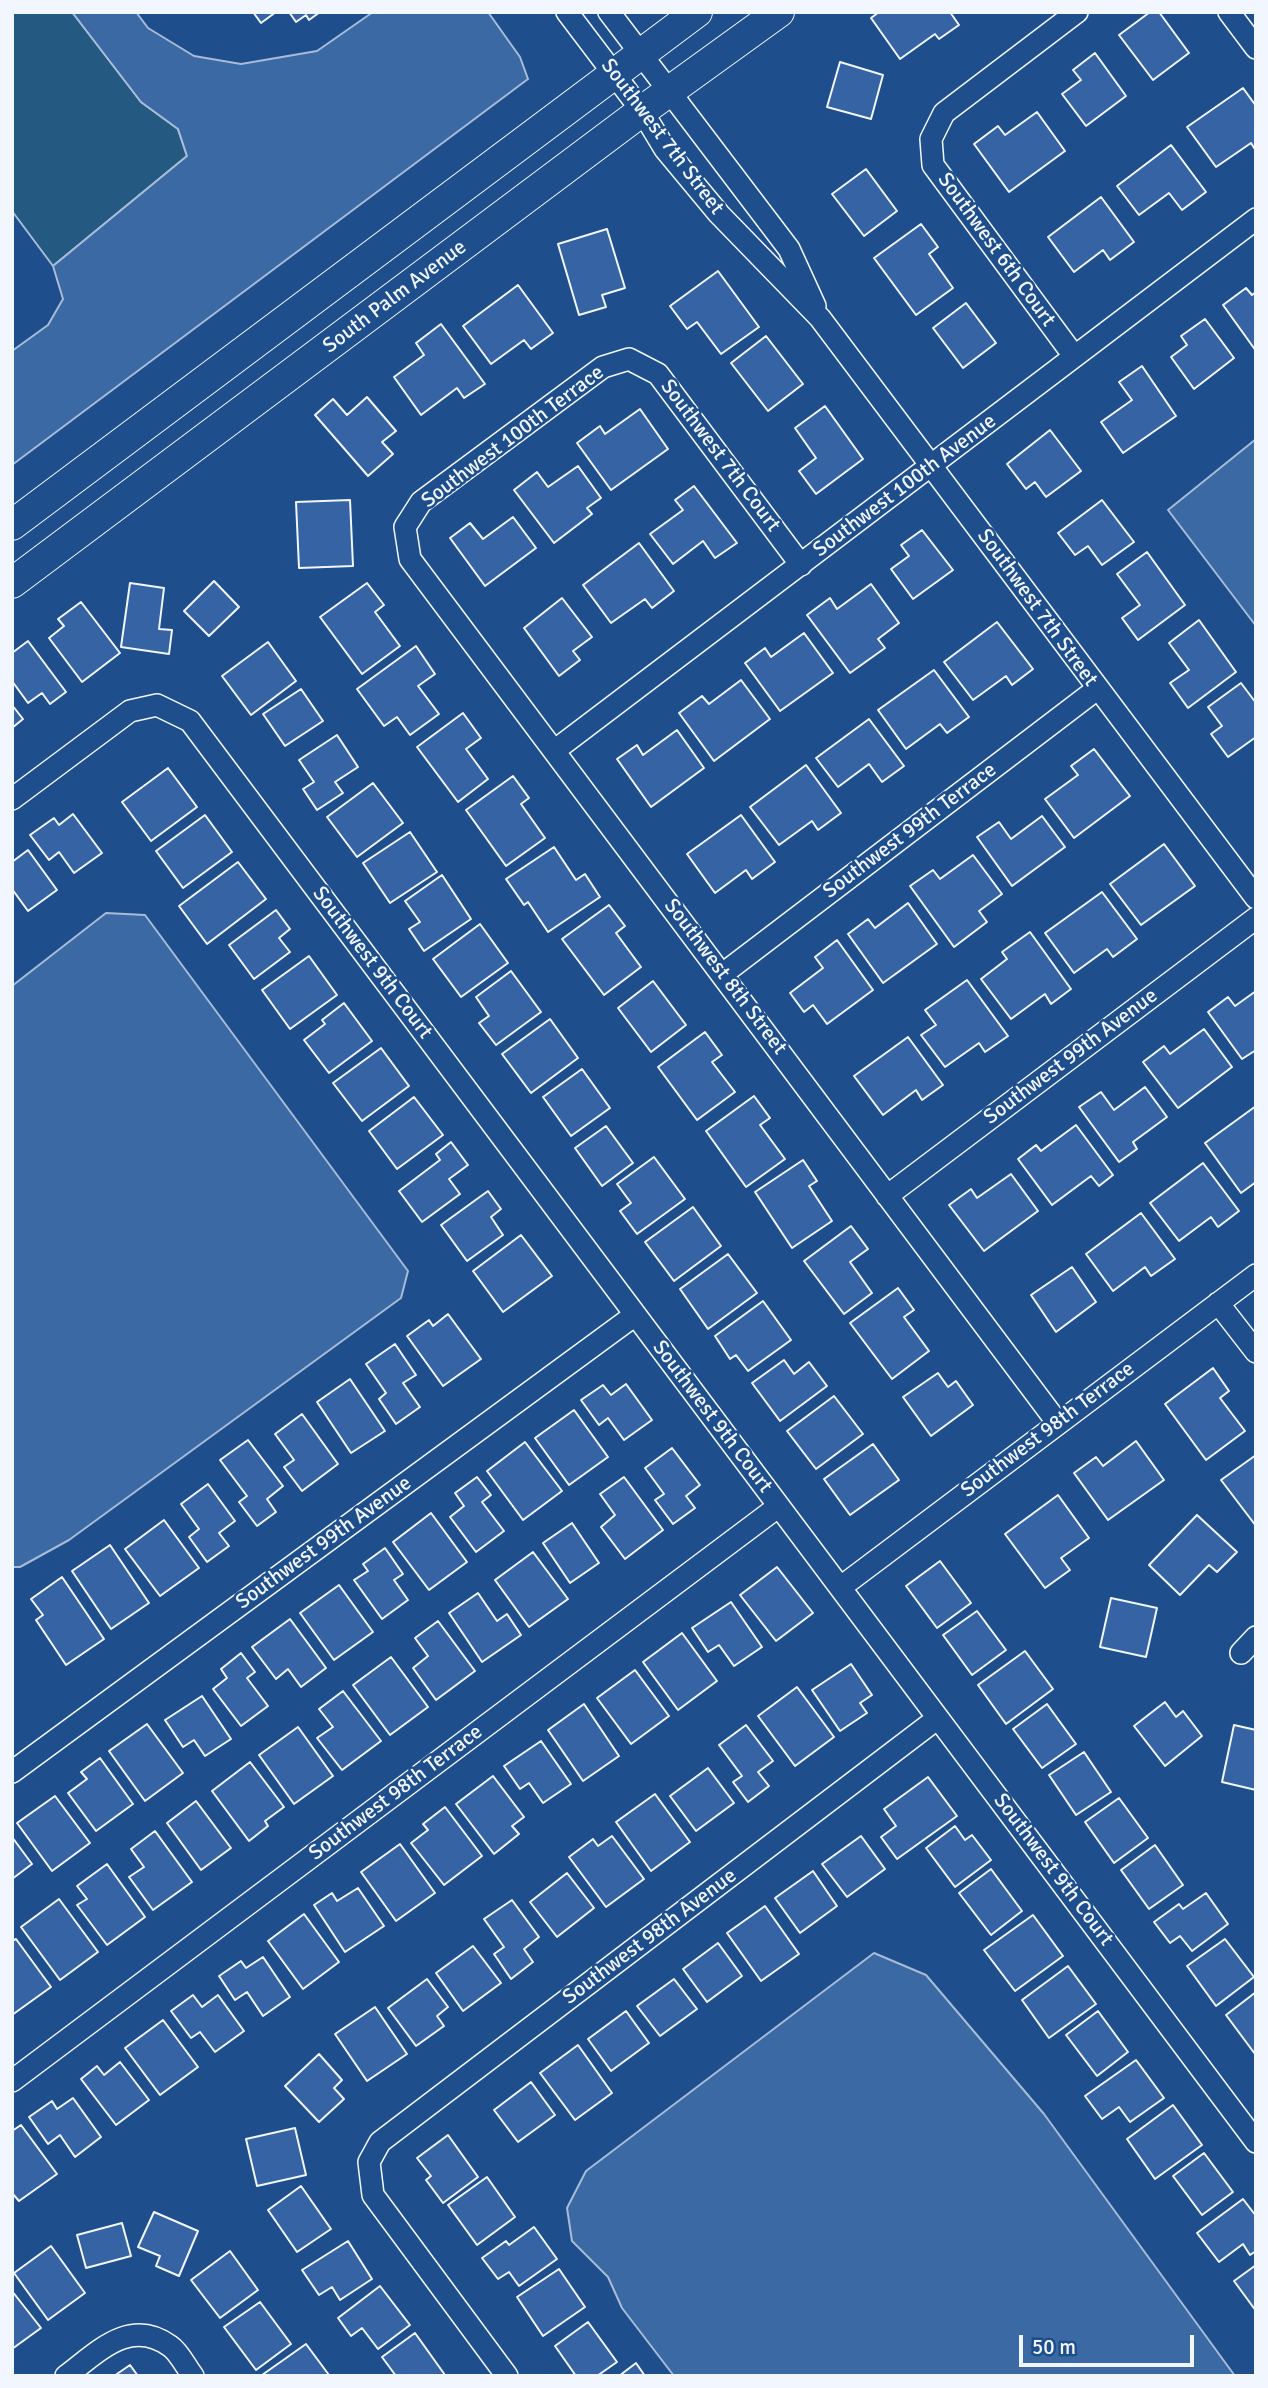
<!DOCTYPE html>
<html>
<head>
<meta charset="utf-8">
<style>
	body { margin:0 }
	#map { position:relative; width:1268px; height:2388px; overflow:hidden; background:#1f4e8c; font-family:Signika,sans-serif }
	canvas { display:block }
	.frame { position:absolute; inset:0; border:14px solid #f2f6ff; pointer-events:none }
	.scale { position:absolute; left:1019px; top:2335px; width:175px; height:32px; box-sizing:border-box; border:4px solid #f2f6ff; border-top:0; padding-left:9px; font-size:21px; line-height:24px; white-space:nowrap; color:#f2f6ff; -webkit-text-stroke:5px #1f4e8c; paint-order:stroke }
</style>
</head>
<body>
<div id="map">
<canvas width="1268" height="2388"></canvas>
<div class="frame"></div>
<div class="scale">50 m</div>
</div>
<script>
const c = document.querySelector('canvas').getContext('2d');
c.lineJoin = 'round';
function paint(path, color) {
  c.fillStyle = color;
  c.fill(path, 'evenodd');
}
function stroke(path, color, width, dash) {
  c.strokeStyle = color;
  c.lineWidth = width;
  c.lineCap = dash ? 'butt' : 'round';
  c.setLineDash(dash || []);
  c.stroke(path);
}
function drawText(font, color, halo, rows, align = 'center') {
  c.font = font + ' Signika,sans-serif';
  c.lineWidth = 5;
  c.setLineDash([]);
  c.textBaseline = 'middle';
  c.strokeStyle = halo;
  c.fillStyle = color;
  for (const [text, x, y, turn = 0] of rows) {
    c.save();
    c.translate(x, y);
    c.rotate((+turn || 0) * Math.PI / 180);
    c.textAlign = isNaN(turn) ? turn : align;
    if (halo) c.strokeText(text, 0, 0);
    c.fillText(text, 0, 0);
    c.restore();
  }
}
const green = new Path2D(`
	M12,12H72L141,102L178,129L187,156L53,266L12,211Z`);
const water = new Path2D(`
	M72,12H136L148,28L194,56L241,64L317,51L373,12H488L520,57L528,79L12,465V351L48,325L63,299L53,266L187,156L178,129L141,102Z
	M1256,439V626L1168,510Z
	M106,913L145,915L408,1271L401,1298L69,1540L20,1567H12V986Z
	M874,1953L926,1975L1044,2114L1235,2376H674L622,2308L608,2277L572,2241L567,2208L586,2171Z`);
const building = new Path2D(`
	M253,12H276L261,23Z
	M289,12H320L309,20L306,15L296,22Z
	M879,12H950L959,25L939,39L935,34L900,59L871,18Z
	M1150,12H1159L1189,53L1153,80L1119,35Z
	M1095,53L1126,96L1086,126L1062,94L1081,80L1073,70Z
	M840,62L883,75L871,119L827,107Z
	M1243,88L1256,106V151L1251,143L1216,167L1187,127Z
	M1037,112L1065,151L1009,192L974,144L998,126L1005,135Z
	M1171,145L1206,192L1182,210L1169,193L1139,215L1117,186Z
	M866,169L897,211L864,236L832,194Z
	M1101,197L1134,242L1110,260L1103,250L1074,272L1048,237Z
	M921,224L938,247L929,254L953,288L916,315L874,258Z
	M607,229L625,288L602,295L606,307L579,315L558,244Z
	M718,271L759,327L721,354L697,322L687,329L670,306Z
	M518,285L553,333L531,349L524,340L491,364L463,326Z
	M1246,288L1252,295L1256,292V351L1223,305Z
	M966,303L996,343L963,368L933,328Z
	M1205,319L1234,358L1194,389L1171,357L1187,345L1181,336Z
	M441,324L485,384L464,398L457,388L421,415L394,377L424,355L416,343Z
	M766,336L803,384L768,411L731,363Z
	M1142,366L1176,416L1123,453L1101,422L1132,400L1119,382Z
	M367,397L396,431L382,442L393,454L368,476L315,415L333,399L347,415Z
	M825,406L863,459L816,494L799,471L816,458L795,428Z
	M640,409L668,449L611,490L577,443L600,426L605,434Z
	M1050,430L1081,471L1046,497L1035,482L1026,489L1007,464Z
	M578,466L601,498L587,508L592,514L554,543L514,490L537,472L548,487Z
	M694,486L737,543L715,558L703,541L673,564L650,534L683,510L675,500Z
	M350,500L353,566L299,568L296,502Z
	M1102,500L1134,542L1102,565L1088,546L1075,555L1058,533Z
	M513,517L536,548L485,586L450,538L470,523L483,539Z
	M922,530L953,570L913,599L891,569L909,556L901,545Z
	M639,543L674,591L652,608L645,599L611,623L583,585Z
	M1147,552L1185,605L1138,640L1122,618L1140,605L1117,574Z
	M214,581L239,607L209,636L184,611Z
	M130,583L164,588L159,629L172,630L169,654L121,647Z
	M367,583L384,605L375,612L400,646L362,674L320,617Z
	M871,584L899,623L878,639L885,648L850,673L807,615L830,598L837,609Z
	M562,598L592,637L573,651L580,660L559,676L524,628Z
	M81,602L120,653L82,682L49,638L64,626L58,619Z
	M1199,620L1236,672L1188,708L1170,683L1189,670L1169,643Z
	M997,622L1033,669L1012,685L1006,676L973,700L944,662Z
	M804,633L833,673L780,711L745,663L765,648L771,657Z
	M28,641L66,692L50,704L42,693L28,703L12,681V653Z
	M268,642L296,681L251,715L222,676Z
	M416,646L435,674L418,686L439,714L410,735L397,717L384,726L357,689Z
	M934,670L969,717L947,733L940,724L906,749L878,710Z
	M741,680L770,719L714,761L679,713L702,696L709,704Z
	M1241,683L1256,703V737L1228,757L1211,734L1222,726L1208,707Z
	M301,689L323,721L285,746L263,714Z
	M12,705L23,719L12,728Z
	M463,713L481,738L466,749L488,779L458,802L417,747Z
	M869,719L904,766L882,782L869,764L838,787L816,758Z
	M677,730L704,768L651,807L617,759L637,745L643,755Z
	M337,735L358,767L335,782L343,793L317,810L303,789L314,782L299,760Z
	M1094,749L1130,796L1074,838L1045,799L1078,775L1071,766Z
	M806,765L841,813L818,830L812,821L779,845L750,807Z
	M168,768L197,807L151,841L122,802Z
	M513,776L529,798L521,804L545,838L506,866L466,810Z
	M373,783L403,823L357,857L327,817Z
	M73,814L102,853L74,873L59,852L49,860L30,835L54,818L59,825Z
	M205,815L232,852L183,888L156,851Z
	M741,815L775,862L752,879L746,870L715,893L687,854Z
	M1042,816L1065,847L1012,886L977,837L999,822L1011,839Z
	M410,832L437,872L390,903L363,863Z
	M1164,844L1195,886L1141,925L1110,884Z
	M554,847L576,880L585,874L600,897L548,932L528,902L524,905L506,879Z
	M28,850L57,890L28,911L12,889V862Z
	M973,855L1002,894L979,911L987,922L954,947L910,886L933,870L940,879Z
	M238,862L266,899L207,944L179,906Z
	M442,875L471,919L424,951L409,929L420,922L405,901Z
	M1102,892L1137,939L1113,957L1107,949L1074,973L1045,933Z
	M908,903L937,944L883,983L848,934L868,919L875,928Z
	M609,905L625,926L616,933L641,967L604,995L562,939Z
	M276,910L290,929L279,938L290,952L254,979L229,945Z
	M480,924L508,963L461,997L433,959Z
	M1030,932L1071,989L1051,1004L1045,994L1011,1019L981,979L1007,959L1002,952Z
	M837,940L873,990L827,1024L813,1005L804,1012L790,993L823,968L815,957Z
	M309,956L337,995L290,1029L262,990Z
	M511,971L541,1012L496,1045L479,1023L489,1016L476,997Z
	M967,980L1008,1036L985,1052L979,1043L945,1067L921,1035L936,1025L925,1010Z
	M653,981L686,1025L651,1052L618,1008Z
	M1256,991V1050L1242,1059L1208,1012L1228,997L1235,1006Z
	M344,1003L372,1041L329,1073L304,1040L325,1024L322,1020Z
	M550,1019L578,1058L531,1093L502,1054Z
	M1204,1029L1232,1067L1178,1108L1143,1062L1164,1046L1170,1054Z
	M705,1032L722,1055L712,1062L735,1092L697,1120L658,1067Z
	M908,1037L943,1085L922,1100L916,1090L883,1115L854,1076Z
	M381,1048L409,1086L362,1121L333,1083Z
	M582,1069L610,1108L571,1136L543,1097Z
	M1145,1087L1167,1117L1133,1142L1137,1149L1119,1162L1079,1107L1101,1092L1114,1110Z
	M754,1096L770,1118L760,1125L785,1159L746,1187L706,1131Z
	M414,1097L443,1135L397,1169L369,1131Z
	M1256,1106V1182L1241,1193L1205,1143Z
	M1076,1125L1113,1175L1099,1186L1091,1176L1052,1205L1018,1159L1036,1145L1041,1151Z
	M606,1126L633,1163L602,1186L575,1148Z
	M451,1142L468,1165L449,1179L460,1194L422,1222L399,1191L440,1160L436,1154Z
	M654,1157L685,1199L637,1234L620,1211L631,1203L617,1184Z
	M803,1160L817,1181L809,1186L832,1221L792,1248L755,1192Z
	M1203,1163L1239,1211L1218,1227L1211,1217L1179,1241L1150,1203Z
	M1011,1174L1038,1211L984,1251L949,1205L971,1189L977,1198Z
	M488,1191L501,1209L491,1217L503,1235L467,1261L441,1225Z
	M693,1207L721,1246L674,1281L645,1242Z
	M1141,1213L1175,1259L1151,1276L1145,1267L1113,1291L1086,1254Z
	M851,1226L868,1249L850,1262L872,1293L844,1314L804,1261Z
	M521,1235L552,1276L503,1312L473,1271Z
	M728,1254L757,1293L708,1329L680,1289Z
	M1072,1267L1096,1302L1056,1332L1031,1295Z
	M898,1288L914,1310L904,1317L929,1351L892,1379L850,1323Z
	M763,1301L791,1340L748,1371L736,1355L730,1359L715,1336Z
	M448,1314L481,1359L443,1386L407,1336L429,1320L433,1326Z
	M395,1344L416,1375L403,1383L420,1407L396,1424L379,1399L386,1393L366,1364Z
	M784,1360L794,1374L809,1362L827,1386L780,1421L752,1383Z
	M1213,1368L1229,1391L1220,1398L1245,1431L1206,1460L1165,1404Z
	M938,1373L948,1387L956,1381L973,1405L931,1436L903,1397Z
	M350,1379L385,1431L351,1453L317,1402Z
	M626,1384L652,1420L624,1440L608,1418L599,1425L581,1400L603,1385L611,1395Z
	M834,1396L863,1434L816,1469L787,1431Z
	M574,1410L608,1457L569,1485L535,1438Z
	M302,1414L338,1464L302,1491L284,1467L294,1460L275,1434Z
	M248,1440L283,1486L267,1499L276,1512L257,1526L239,1502L247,1496L220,1460Z
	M1136,1441L1164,1480L1108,1520L1074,1473L1096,1457L1103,1466Z
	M525,1442L562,1491L523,1520L487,1471Z
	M873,1444L899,1480L850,1515L824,1479Z
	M672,1448L700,1485L686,1496L695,1508L673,1524L655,1500L664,1494L645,1468Z
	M1256,1455V1526L1221,1480Z
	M477,1477L491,1495L482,1502L504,1531L476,1552L450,1517L464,1506L455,1493Z
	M624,1477L663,1530L625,1559L601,1527L615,1515L600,1494Z
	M208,1484L235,1521L219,1533L229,1546L207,1562L189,1537L199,1529L181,1504Z
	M1058,1495L1089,1538L1061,1558L1070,1570L1045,1588L1005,1534Z
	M431,1513L467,1562L429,1590L393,1542Z
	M1197,1515L1237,1552L1217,1572L1209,1565L1180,1595L1149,1565Z
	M164,1520L199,1568L160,1596L125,1549Z
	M572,1523L599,1563L570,1583L543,1543Z
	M110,1545L149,1603L111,1629L72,1571Z
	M385,1548L403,1574L394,1580L408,1600L382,1619L354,1580L368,1571L363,1564Z
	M533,1552L568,1599L529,1627L495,1580Z
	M940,1561L971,1603L937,1628L906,1586Z
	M777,1567L813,1613L776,1641L740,1595Z
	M62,1577L104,1639L66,1665L36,1620L43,1615L31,1599Z
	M339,1585L373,1632L334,1660L300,1613Z
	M478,1593L497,1621L507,1614L521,1635L482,1662L449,1613Z
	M1111,1598L1157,1608L1146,1657L1100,1647Z
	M731,1602L762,1647L734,1666L719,1645L708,1652L692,1628Z
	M977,1611L1006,1650L972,1675L943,1635Z
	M290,1619L326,1668L301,1687L288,1669L276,1679L252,1647Z
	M438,1621L475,1671L436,1700L413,1668L428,1656L415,1638Z
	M682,1633L717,1681L678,1710L643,1662Z
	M1025,1651L1053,1689L1006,1724L978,1685Z
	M241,1653L255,1672L247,1678L268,1706L241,1726L213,1689L227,1678L221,1669Z
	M391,1657L428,1707L390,1735L353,1685Z
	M851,1664L872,1695L860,1703L867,1713L840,1731L812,1690Z
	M635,1670L669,1716L631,1744L597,1698Z
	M797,1687L834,1737L795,1766L758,1716Z
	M343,1691L381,1741L342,1770L317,1738L333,1727L319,1709Z
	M202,1696L231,1739L205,1756L194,1740L183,1747L165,1720Z
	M1165,1702L1176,1717L1183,1711L1202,1736L1165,1766L1134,1726Z
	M584,1704L619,1756L583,1781L548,1730Z
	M1047,1704L1076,1744L1042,1768L1013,1729Z
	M147,1724L183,1773L145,1801L109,1751Z
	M746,1725L773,1761L758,1772L769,1786L748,1802L733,1782L742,1776L719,1745Z
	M1234,1725L1256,1730V1790L1222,1782Z
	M298,1727L333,1776L294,1804L259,1755Z
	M541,1741L571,1784L543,1803L529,1783L520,1789L504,1766Z
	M1084,1752L1111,1792L1076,1815L1049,1775Z
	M100,1758L133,1804L96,1831L68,1793L87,1779L81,1772Z
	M250,1762L284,1807L265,1821L268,1826L249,1841L212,1791Z
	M708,1768L734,1803L696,1831L670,1796Z
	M493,1776L524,1817L512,1826L519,1834L494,1854L456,1804Z
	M928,1777L957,1816L897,1859L881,1837L896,1826L884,1809Z
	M655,1794L690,1842L651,1871L616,1822Z
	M55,1796L90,1843L52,1871L17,1823Z
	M1119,1798L1148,1838L1114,1863L1085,1822Z
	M196,1801L231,1848L201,1870L167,1823Z
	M445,1807L482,1856L444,1885L411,1843L428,1830L423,1824Z
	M955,1826L965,1840L972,1835L991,1860L955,1887L926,1848Z
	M155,1831L192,1882L153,1910L129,1877L144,1867L131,1849Z
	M612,1836L644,1879L606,1907L569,1857L593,1839L598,1846Z
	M861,1836L885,1869L847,1897L822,1864Z
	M12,1837L32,1864L12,1879Z
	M400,1844L435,1893L396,1921L361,1872Z
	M1155,1845L1183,1885L1149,1909L1121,1870Z
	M107,1864L145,1917L107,1945L77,1905L87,1899L77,1886Z
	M991,1869L1022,1911L991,1935L959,1893Z
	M813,1871L837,1906L800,1933L775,1898Z
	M567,1873L594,1908L557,1937L530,1902Z
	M358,1888L384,1926L345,1952L314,1905L332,1893L337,1901Z
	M1206,1893L1228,1924L1192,1951L1180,1936L1170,1943L1154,1922L1179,1904L1183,1909Z
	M59,1899L98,1952L60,1980L21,1927Z
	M512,1900L539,1937L524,1949L533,1962L511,1979L494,1954L504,1947L484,1919Z
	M765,1906L799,1954L761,1981L727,1933Z
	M304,1914L339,1962L303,1989L268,1941Z
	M1033,1915L1063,1956L1015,1991L984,1950Z
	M16,1939L51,1987L12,2015V1941Z
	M1225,1939L1254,1977L1216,2006L1187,1966Z
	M718,1943L742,1976L707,2002L683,1969Z
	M473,1946L501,1983L463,2011L436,1973Z
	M263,1957L290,1997L263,2016L247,1992L235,2000L219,1976L241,1961L246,1968Z
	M1068,1966L1096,2004L1049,2038L1022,2000Z
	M427,1979L448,2007L437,2016L444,2026L416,2046L388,2008Z
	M674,1979L697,2009L660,2036L637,2006Z
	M1256,1992V2054H1255L1226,2015Z
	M193,1995L202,2007L218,1995L244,2031L215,2052L200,2032L191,2038L171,2011Z
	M375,2007L407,2054L367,2081L335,2034Z
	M626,2011L649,2043L611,2071L588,2039Z
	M1098,2011L1128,2052L1097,2076L1066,2035Z
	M163,2020L198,2067L160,2095L125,2048Z
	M578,2045L612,2093L575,2120L540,2073Z
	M319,2054L342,2080L334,2088L344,2099L319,2122L285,2086Z
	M1136,2060L1164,2098L1130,2122L1119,2107L1102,2119L1085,2096Z
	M120,2062L149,2100L116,2125L81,2079L97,2066L104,2075Z
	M531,2082L555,2115L518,2142L494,2110Z
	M73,2098L101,2137L75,2157L60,2135L48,2144L29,2117L52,2101L57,2109Z
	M1173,2105L1202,2145L1155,2179L1127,2139Z
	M21,2125L57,2174L19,2201L12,2193V2131Z
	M295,2128L306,2175L257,2186L246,2139Z
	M448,2135L478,2177L443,2203L426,2180L431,2176L417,2158Z
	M1204,2153L1233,2192L1202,2215L1173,2176Z
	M487,2177L515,2217L477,2245L448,2205Z
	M301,2186L331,2229L297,2252L268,2210Z
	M1243,2199L1256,2216V2251L1250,2255L1243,2244L1219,2262L1197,2233Z
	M154,2212L198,2231L179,2276L156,2266L160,2256L138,2247Z
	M122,2223L131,2256L86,2268L77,2235Z
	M534,2227L557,2259L519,2286L509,2272L498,2279L482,2258L506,2241L509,2245Z
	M348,2241L372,2279L340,2300L332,2287L319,2295L302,2270Z
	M51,2246L85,2293L48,2320L14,2273Z
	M230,2251L258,2290L220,2318L191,2280Z
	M1256,2265V2311L1234,2281Z
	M559,2269L585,2307L543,2336L517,2297Z
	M380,2286L410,2325L378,2349L362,2328L351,2336L338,2318Z
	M12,2291L41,2328L12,2349Z
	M260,2302L291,2344L256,2370L224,2327Z
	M588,2322L617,2362L597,2376H576L555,2346Z
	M415,2333L445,2375L444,2376H396L382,2357Z
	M306,2344L329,2375L262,2376V2375Z
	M636,2363L645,2376H619Z
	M130,2365L138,2376H114Z`);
const minor = new Path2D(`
	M567,12L642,111L665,149L719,214L820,318L1256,898
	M609,12L789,249L815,306
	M1229,12L1256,48
	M1074,356L933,165L931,139L944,113L1077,12
	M801,565L658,374L629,359L603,367L421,502L405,527L410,559L1057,1422
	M554,751L1256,219
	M12,799L130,711L157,705L190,721L1256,2142
	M724,973L1097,689
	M887,1196L1256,918
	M1218,1303L1256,1352
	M841,1587L1256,1275
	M1241,1653L1256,1637
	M12,1772L635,1315
	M12,2081L779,1506
	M66,2376C98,2352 130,2317 170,2346C179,2352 186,2367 193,2376
	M507,2376L373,2195L369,2162L380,2142L938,1718`);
const secondary = new Path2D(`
	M12,525L697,12
	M12,583L642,111L779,12`);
const streetNames = [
	["Southwest 7th Street",662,137,53],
	["Southwest 6th Court",996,250,54],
	["South Palm Avenue",395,297,-37],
	["Southwest 100th Terrace",513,437,-37],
	["Southwest 7th Court",720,456,53],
	["Southwest 100th Avenue",905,486,-37],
	["Southwest 7th Street",1037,608,54],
	["Southwest 99th Terrace",910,831,-37],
	["Southwest 9th Court",372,963,53],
	["Southwest 8th Street",725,977,53],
	["Southwest 99th Avenue",1071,1057,-37],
	["Southwest 9th Court",712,1417,53],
	["Southwest 98th Terrace",1048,1430,-37],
	["Southwest 99th Avenue",324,1543,-36],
	["Southwest 98th Terrace",396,1793,-37],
	["Southwest 9th Court",1053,1870,53],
	["Southwest 98th Avenue",650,1937,-37]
];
paint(green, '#245a82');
stroke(green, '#a8bbd7', 2);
paint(water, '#3b69a3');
stroke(water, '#a8bbd7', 2);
paint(building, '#3563a3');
stroke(building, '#f2f6ff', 2);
stroke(minor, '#f2f6ff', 24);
stroke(secondary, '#f2f6ff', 32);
stroke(minor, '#1f4e8c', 21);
stroke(secondary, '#1f4e8c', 30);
drawText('21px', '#f2f6ff', '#1f4e8c', streetNames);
</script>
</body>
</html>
